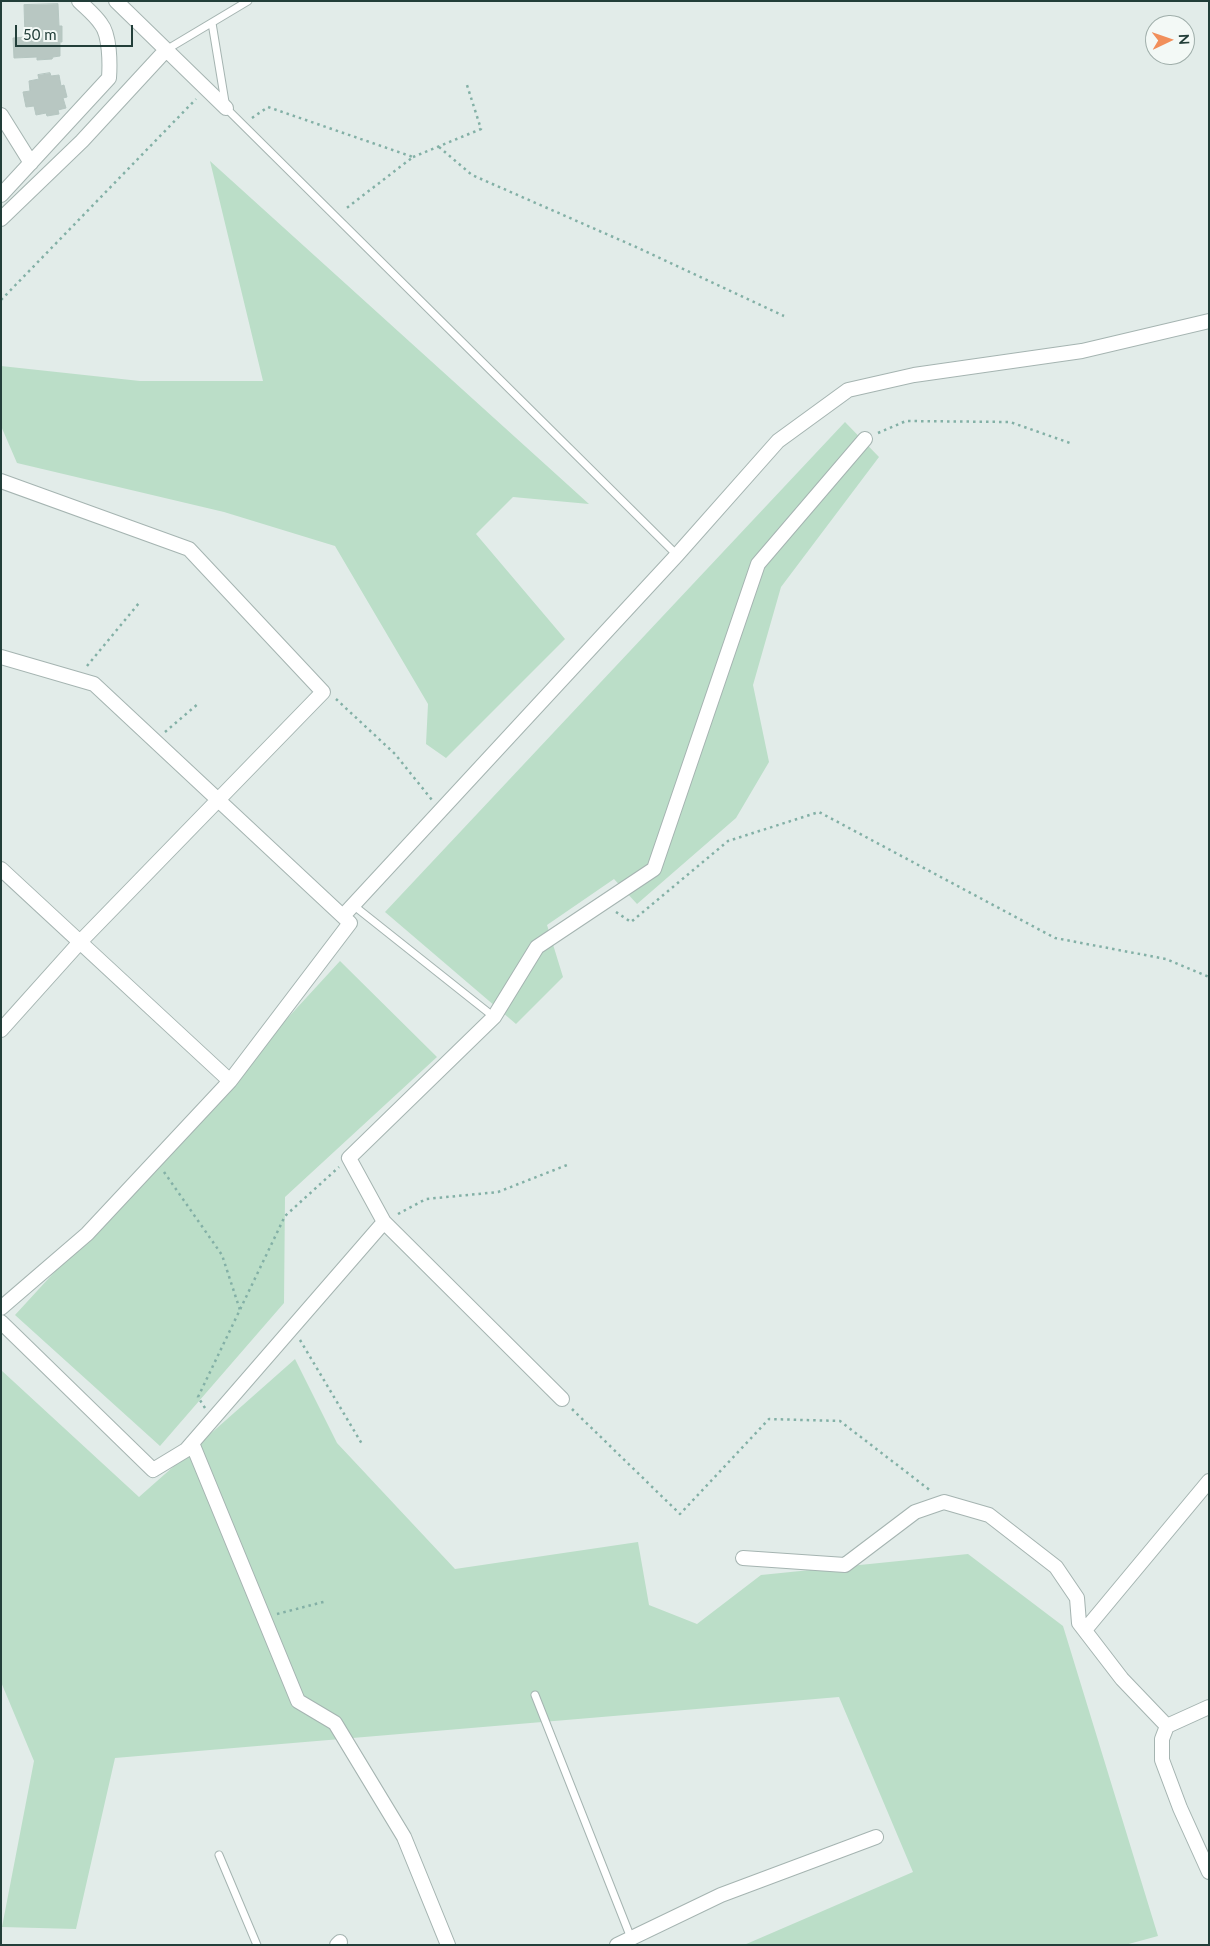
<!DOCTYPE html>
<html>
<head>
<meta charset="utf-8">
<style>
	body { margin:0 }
	#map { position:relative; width:1210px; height:1946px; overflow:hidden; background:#e2ece9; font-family:Lato,sans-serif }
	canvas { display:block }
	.frame { position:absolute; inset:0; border:2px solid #223e39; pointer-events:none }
	.north { position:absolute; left:1145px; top:15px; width:50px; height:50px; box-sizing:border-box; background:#f3f9f6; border:1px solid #9faeaa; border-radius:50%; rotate:87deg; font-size:14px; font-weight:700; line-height:20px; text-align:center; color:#223e39 }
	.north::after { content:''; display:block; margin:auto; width:18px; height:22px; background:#f18f5b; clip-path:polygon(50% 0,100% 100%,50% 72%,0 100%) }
	.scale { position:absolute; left:15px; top:25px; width:118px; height:22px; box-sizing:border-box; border:2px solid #223e39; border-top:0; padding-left:6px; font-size:15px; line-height:18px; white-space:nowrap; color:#223e39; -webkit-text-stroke:4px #f3f9f6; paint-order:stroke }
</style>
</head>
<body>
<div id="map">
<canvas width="1210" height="1946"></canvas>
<div class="frame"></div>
<div class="north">N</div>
<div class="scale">50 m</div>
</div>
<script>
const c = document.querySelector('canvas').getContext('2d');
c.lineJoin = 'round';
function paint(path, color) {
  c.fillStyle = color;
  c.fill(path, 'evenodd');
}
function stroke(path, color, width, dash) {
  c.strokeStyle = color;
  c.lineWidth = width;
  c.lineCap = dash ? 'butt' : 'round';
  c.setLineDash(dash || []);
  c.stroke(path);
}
const green = new Path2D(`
	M210,161L589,504L513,497L476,534L565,639L446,758L426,744L428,704L335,546L224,512L17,463L1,426V366L140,381H263Z
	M845,422L879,457L781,587L753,685L769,762L736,818L637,904L614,879L547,925L563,977L516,1024L385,912Z
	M340,961L437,1057L285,1197L284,1303L160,1446L15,1315Z
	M295,1359L337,1443L455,1569L638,1542L649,1605L697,1624L761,1575L968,1554L1063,1626L1158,1936L1125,1945H744L913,1872L839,1697L115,1758L76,1929L2,1927L34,1761L1,1682V1370L139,1497Z`);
const building = new Path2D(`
	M58,4L59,26H62V42H60V56L53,57L52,59L37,60V57L14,58L13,38L25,37L24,5Z
	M50,73L51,76L59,75L61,86L64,85L67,97L63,98L66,108L58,110L59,114L47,116L46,113L36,115L34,106L26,107L23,92L30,91L29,81L39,79L38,75Z`);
const path = new Path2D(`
	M252,118L268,107L413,157L344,210
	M439,147L472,175L636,247L784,316
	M413,157L481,129L466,82
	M1,300L196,99
	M878,433L906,421L1010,422L1070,443
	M87,666L139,603
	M336,699L395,754L432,800
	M165,732L199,703
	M616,912L631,922L728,841L819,812L1055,938L1166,959L1209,977
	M164,1172L222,1255L240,1310
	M398,1214L426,1199L498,1192L567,1165
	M300,1340L362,1444
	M205,1408L198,1397L285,1216L339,1167
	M572,1409L680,1514L769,1419L840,1421L931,1491
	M277,1614L327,1601`);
const service = new Path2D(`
	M212,23L226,108L677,555
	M166,50L248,1
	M353,905L494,1017
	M535,1695L631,1938
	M219,1855L257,1945`);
const minor = new Path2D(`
	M116,1L226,108
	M1,115L31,163
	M1,195L109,78C110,64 110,35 101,24C95,15 86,8 79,1
	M1,219L82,141L166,50
	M1,481L189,549L323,692L80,942L1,1030
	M1,657L94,684L350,923L230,1081L87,1234L1,1308
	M1,869L230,1081
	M343,916L677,555L778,441L848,390L914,375L1082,351L1209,321
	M384,1222L349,1158L494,1017L537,947L654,869L758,564L865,439
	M1,1322L153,1470L186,1450L384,1222L562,1399
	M192,1443L298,1701L335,1723L404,1837L448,1945
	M743,1558L845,1565L915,1512L944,1502L989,1515L1056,1567L1077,1598L1079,1623L1122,1679L1167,1726
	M1085,1630L1209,1481
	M1209,1707L1167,1726L1162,1739V1760L1180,1808L1209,1872
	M337,1945L340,1942
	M617,1945L721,1895L876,1837`);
paint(green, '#bbdec8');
paint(building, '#b8c7c2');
stroke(building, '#b5c6c1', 1);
stroke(service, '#a5b4b1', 9);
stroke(minor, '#a5b4b1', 16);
stroke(path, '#83b0a6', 2.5, [2.5, 4]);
stroke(service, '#fff', 7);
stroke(minor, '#fff', 14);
</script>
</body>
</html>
